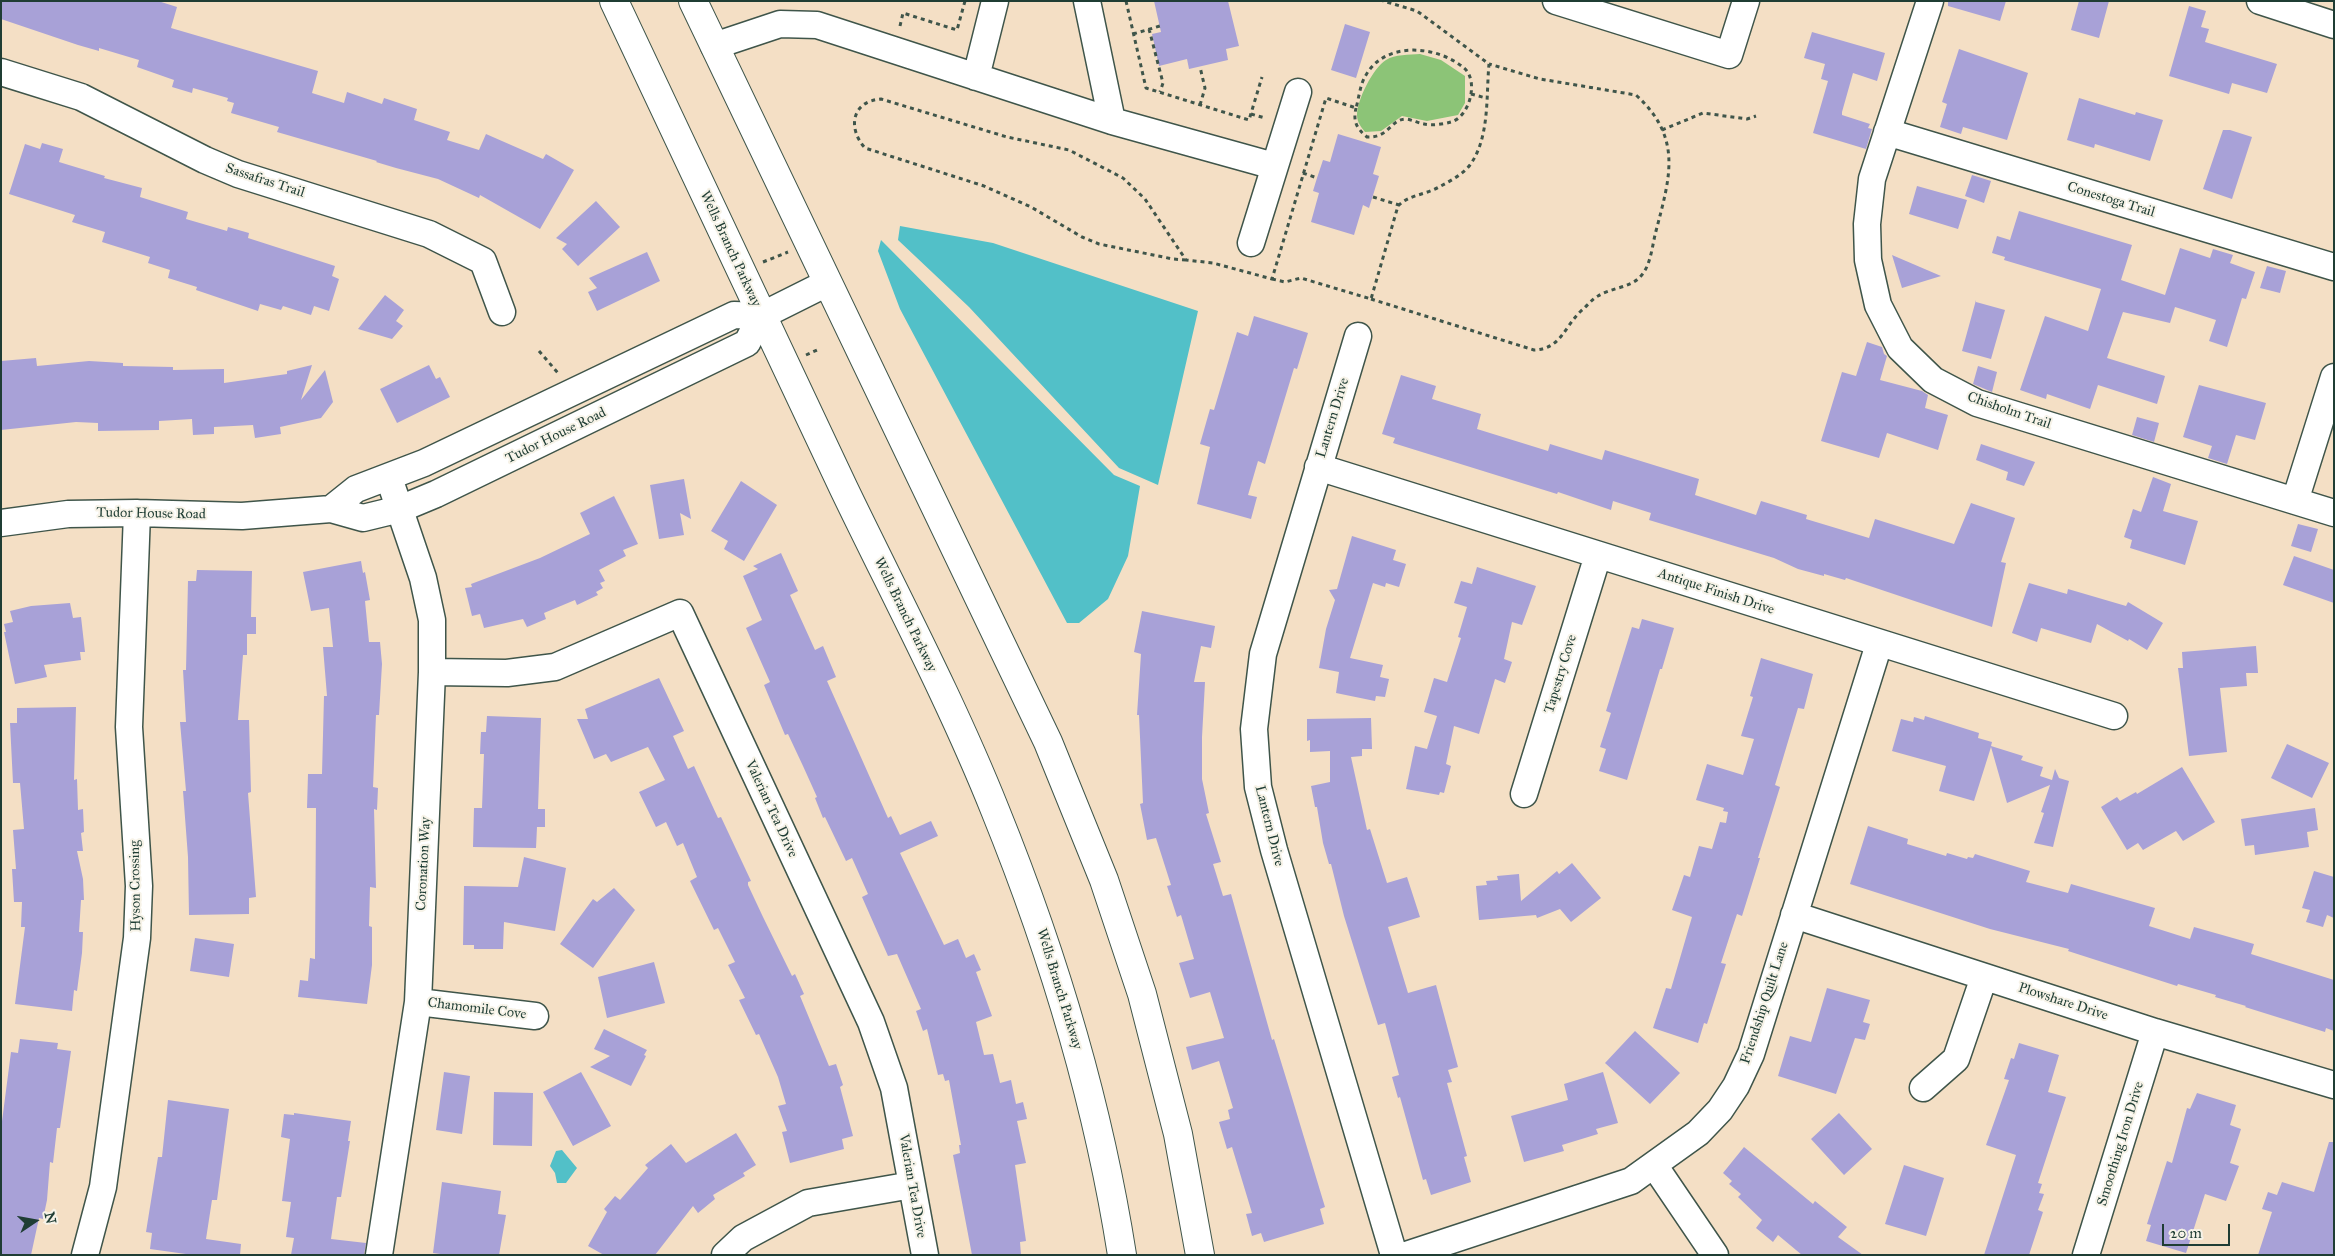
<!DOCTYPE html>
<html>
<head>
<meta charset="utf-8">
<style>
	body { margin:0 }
	#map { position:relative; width:2335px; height:1256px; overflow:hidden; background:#f4dfc5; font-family:"IM FELL Great Primer",serif }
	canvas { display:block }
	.frame { position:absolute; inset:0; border:2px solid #1f3d34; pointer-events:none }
	.north { position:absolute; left:10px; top:1196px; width:50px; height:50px; -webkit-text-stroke:4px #f7f3e8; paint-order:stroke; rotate:78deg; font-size:14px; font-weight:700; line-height:20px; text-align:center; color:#1f3d34 }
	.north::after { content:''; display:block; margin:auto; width:18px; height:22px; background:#1f3d34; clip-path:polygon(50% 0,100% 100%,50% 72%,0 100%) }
	.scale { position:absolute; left:2162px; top:1224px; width:68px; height:22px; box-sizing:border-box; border:2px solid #1f3d34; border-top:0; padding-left:6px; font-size:15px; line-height:18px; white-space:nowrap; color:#1f3d34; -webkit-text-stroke:4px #f7f3e8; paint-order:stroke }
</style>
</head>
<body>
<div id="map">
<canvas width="2335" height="1256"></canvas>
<div class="frame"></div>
<div class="north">N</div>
<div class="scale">20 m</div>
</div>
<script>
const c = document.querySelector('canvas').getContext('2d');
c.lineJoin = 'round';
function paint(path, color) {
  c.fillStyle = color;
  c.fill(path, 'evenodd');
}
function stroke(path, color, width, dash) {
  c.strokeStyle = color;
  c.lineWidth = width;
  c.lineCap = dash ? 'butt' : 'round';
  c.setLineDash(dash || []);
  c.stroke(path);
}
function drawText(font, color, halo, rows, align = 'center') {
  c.font = font + ' "IM FELL Great Primer",serif';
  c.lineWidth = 4;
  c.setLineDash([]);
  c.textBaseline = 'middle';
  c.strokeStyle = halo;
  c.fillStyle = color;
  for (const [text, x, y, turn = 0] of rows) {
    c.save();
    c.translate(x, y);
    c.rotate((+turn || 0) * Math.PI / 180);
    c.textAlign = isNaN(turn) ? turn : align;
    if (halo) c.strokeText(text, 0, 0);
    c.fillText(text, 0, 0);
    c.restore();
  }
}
const green = new Path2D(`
	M1420,54L1441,60L1465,76V103L1458,115L1427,121L1402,116L1381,131L1365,132C1361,127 1357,122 1357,115C1357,100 1373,68 1386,60C1395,54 1409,55 1420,54Z`);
const water = new Path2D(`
	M900,226L993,243L1198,311L1158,485L1119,468L969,307L898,240Z
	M881,240L1114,475L1140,486L1128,556L1108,599L1079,623H1067L900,309L878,251Z
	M562,1150L577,1168L566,1183H557L555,1173L550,1166L556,1151Z`);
const building = new Path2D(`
	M1,1H158L177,7L171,28L318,71L312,93L344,103L347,92L382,104L384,98L417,109L414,120L450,132L447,140L479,150L486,134L543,159L546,154L574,170L540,229L480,195L479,198L438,179L396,168L376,162L377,161L277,132L279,127L231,113L234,103L227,101L228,98L193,88L192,93L172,87L174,80L137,67L139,60L99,48V51L78,45L1,19Z
	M1154,1H1228L1239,46L1226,49L1228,60L1189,69L1187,59L1159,66L1152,34L1161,32Z
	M1948,1H2006L2000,21L1948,6Z
	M2079,1H2109L2099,38L2071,30Z
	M2189,6L2206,11L2201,27L2209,29L2205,42L2277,64L2267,93L2232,83L2229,94L2169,76Z
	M1345,24L1370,32L1356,78L1331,70Z
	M1812,32L1885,53L1877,81L1853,73L1842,112V115L1870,124L1868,128L1872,129L1866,149L1813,133L1828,81L1821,79L1825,64L1804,58Z
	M1959,49L2028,73L2007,140L1963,127L1961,134L1940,127L1947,104L1942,102Z
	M2079,98L2135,115L2136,112L2163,120L2150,161L2095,144L2094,148L2067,140Z
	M2223,130H2230L2252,137L2232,199L2203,189Z
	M1338,134L1381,147L1373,174L1379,176L1369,208L1363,205L1354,235L1311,222L1319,193L1313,191L1317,178L1323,160L1330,162Z
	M42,143L63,149L59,162L105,176L104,178L142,188L140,197L188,212L186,219L227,231L228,227L249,233L248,238L335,266L332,276L339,279L329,311L314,306L311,315L283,306L281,310L260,304L258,311L196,290L197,287L168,278L170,270L148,263L150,257L102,242L105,232L72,222L75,215L9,194L25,144L40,149Z
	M1972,175L1991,181L1984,203L1965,196Z
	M1917,186L1967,200L1958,229L1909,214Z
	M596,201L620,227L578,266L562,249L567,244L556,238Z
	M2019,211L2132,245L2121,280L2165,295L2180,248L2210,258L2213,249L2233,255L2230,263L2255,272L2246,299L2242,298L2227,347L2209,341L2216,320L2175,307L2170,323L2123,312L2107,358L2165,376L2157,404L2098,385L2090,409L2047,394L2046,399L2020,390L2045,316L2088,331L2101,289L2004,260L2005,257L1992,253L1997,236L2010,240Z
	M647,252L660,281L597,311L588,292L597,288L589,278Z
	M1892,255L1941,276L1902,288Z
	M2267,266L2286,271L2280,293L2260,288Z
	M385,295L404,310L396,321L403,326L392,339L358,329Z
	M1976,300V302L2005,310L1991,359L1962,351Z
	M1254,316L1308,333L1297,369L1294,368L1265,464L1258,461L1248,495L1257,497L1251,519L1197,504L1210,447L1200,444L1210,409L1214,410L1237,332L1248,336Z
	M1867,342L1882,347L1884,354L1887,356L1880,380L1922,391L1928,395L1925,408L1948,415L1938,450L1887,433L1879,458L1821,441L1842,372L1856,376Z
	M36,358L37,366L89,361L123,363V366L173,367V370L224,369V383L287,374V371L312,365L301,400L325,370L333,402L321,418L280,427L281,434L255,438L253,425L214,427V434L193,435L192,419L159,421V430L98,431V423L76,422L1,430V361Z
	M429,365L436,379L440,377L450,397L397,423L380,389Z
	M1978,366L1997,372L1992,392L1973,384Z
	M1401,375L1436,386L1432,399L1481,414L1477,429L1548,451L1550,444L1602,460L1605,450L1699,479L1695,495L1756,515L1761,501L1807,515L1806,519L1869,538L1875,519L1954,544L1971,503L2015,518L2001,562L2006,563L1992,627L1846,578L1845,580L1824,574V576L1798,569L1774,558L1649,520L1651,513L1613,501L1611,510L1558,492L1557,494L1393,443L1395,438L1382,434Z
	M2199,385L2266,403L2255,440L2236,435L2227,464L2208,458L2212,446L2183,437Z
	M2137,417L2159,423L2154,442L2132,435Z
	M1981,444L2035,462L2024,486L2006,480L2008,472L1976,460Z
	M2153,477L2171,484L2163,511L2198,521L2185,565L2130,548L2132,540L2124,537L2133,509L2141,512Z
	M684,479L691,519L680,513L684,535L659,539L650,485Z
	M741,481L777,505L744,561L724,549L728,541L711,531Z
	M614,496L638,544L623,550L626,556L599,570L605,581L600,583L603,588L596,592L598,595L577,605L575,600L544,613L546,619L527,627L523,619L484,628L480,614L472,616L465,588L472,587L471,584L540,558L590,534L580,513Z
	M2298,524L2318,529L2311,552L2291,546Z
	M1352,536L1396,550L1393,560L1406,564L1399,587L1386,583L1385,587L1373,583L1350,658L1383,665L1380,677L1389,679L1385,697L1376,696L1375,701L1336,693L1339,672L1319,668L1326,629L1335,600L1329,590L1337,589Z
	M781,553L798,591L790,595L815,650L823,646L836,677L827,681L888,818L891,816L900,835L931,821L938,836L900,853L944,945L958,939L966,958L974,954L981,970L976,972L992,1016L976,1022L984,1055L993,1054L1000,1083L1011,1080L1016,1104L1023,1102L1027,1119L1017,1121L1026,1163L1015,1165L1026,1241L1020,1242L1021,1255H972L953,1155L960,1153L959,1145H961L949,1080L945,1081L943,1074L938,1075L927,1029L923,1031L916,1011L921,1009L897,954L888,956L862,897L868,894L852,858L846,861L825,817L823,818L815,798L817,797L803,766L788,734L785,735L764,685L770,682L746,628L762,620L743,576L758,569L753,566Z
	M2294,556L2334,570V603L2283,585Z
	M361,561L363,573L365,572L370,600L365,601L369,642H380L382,664L379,715H376L373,787L378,788L377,810L374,809L376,888L370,887L369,926L372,927V965L367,1004L298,997L300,980L308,981L310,958L315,959L316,808H307L308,774H322L324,696H327L323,647H333L329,608L311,611L303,572Z
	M1477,567L1536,586L1522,625L1512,622L1504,659L1512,662L1505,683L1495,679L1479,734L1454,726L1446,764L1451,766L1444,793L1440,792L1439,795L1406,789L1415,746L1427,749L1437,716L1424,712L1434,678L1447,682L1461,638L1458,637L1467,607L1454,603L1461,581L1472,584Z
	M197,570L252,571L251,617H256V634H247V655H243L238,720H249L251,792L248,793L256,897L249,898V914L189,915L188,857L183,791H186L180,722H186L183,670H186L188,581H196Z
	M2029,583L2067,594L2068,589L2126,606L2128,602L2163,623L2147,650L2129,639L2128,641L2097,624L2091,643L2041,628L2037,642L2012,633Z
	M70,603L73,618L81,617L85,652H80L81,660L44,665L47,677L15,684L4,632H6L4,624L13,622L10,611L31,606Z
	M1142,611L1215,626L1211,648L1201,646L1194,682H1205L1202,737V779L1209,813L1206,814L1221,862L1213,864L1223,896L1231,894L1272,1040L1274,1039L1290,1091L1325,1207L1320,1209L1324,1224L1264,1242L1261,1233L1252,1236L1246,1214L1252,1213L1232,1147L1227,1149L1219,1122L1230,1119L1228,1110L1233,1108L1219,1061L1192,1070L1186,1047L1224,1038L1210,992L1190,998L1179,963L1194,959L1181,915L1177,917L1167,886L1171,885L1156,838L1147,840L1140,804L1143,803L1139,715H1137L1141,654L1134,652Z
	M1642,619L1674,628L1662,669H1660L1627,780L1599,771L1606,749L1600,747L1611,713L1606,711L1632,627L1639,629Z
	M2256,646L2258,673H2246L2247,686L2220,688L2227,752L2189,756L2178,668H2183L2182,652Z
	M1761,658L1813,674L1804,709L1798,708L1775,785L1780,787L1758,858H1760L1742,916L1737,914L1732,929L1721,963L1726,964L1707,1024L1704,1023L1698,1043L1653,1028L1666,988L1671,989L1692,917L1672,910L1684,875L1690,877L1699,846L1712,849L1720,822L1726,823L1728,812L1723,811L1724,808L1696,800L1707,764L1743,775L1754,739L1741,736L1753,697L1750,696Z
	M659,678L684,731L673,736L688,769L694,766L718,818L721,817L751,881L748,882V885L763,917L792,976L795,974L804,994L800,996L829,1066L836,1064L843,1085L840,1087L853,1136L842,1139L844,1149L790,1163L782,1132L787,1131L778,1106L786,1104L778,1077L759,1034L756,1035L739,1000L745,998L728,965L735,962L718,928L714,930L690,881L697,877L683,843L677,846L666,822L656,827L639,792L665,780L648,747L611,762L606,754L594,759L577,719H588L585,709Z
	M76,707L74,780L77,779L78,810L83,809L84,832L81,833L83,851H77L83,879L84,900H81L79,932H83L82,953L77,991L74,990L72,1011L15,1004L25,927H21L22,902H14L12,869H16L13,830L24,829L20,783H13L10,723H17V708Z
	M487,716L541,718L538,809H545V827H537L536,848L473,847L474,808H482L484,754H480L481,732H486Z
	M1925,716L1979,733L1978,738L1992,742L1991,746L2023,756L2021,760L2043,767L2040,776L2052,780L2055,769L2059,778L2069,781L2053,847L2034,843L2044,813L2041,812L2050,785L2007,803L1991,747L1974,801L1939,791L1946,766L1892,751L1901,719L1913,722L1914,717L1924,720Z
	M1371,718L1372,749H1362V756L1351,757L1367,830L1370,829L1387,883L1407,877L1420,917L1388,927L1408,993L1436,985L1458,1067L1448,1070L1452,1082L1447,1083L1467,1156L1464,1157L1471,1182L1431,1195L1426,1179L1423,1180L1400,1097L1398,1098L1392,1077L1399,1075L1385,1023L1378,1025L1344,916L1331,864H1329L1323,843L1317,807H1315L1311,786L1330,782V751L1310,752V740L1307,741V719Z
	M2287,744L2329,763L2312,798L2271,778Z
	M2182,767L2215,822L2183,841L2176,831L2143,850L2138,843L2127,850L2101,807L2117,797L2120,801L2136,792L2137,794Z
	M2315,808L2318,830L2307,832L2309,847L2255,855L2254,845L2245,846L2241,819Z
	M1868,826L1908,839L1907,844L1946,856L1947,853L1967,859L1968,857L1973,858L1975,854L2030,871L2026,882L2068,893L2071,884L2155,908L2149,926L2190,939L2194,927L2254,944L2251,954L2334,980V1031L2326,1028L2325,1032L2245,1007L2246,1006L2215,997L2216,995L2178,984L2177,986L2068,951L2069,949L1990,929L1850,884Z
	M524,857L566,868L555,931L504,922L503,949H474V945H463L464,886L518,887Z
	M1572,863L1601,898L1571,922L1560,909L1537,918L1536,915L1479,920L1476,886L1487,885L1486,881L1498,880L1497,876L1519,874L1521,901L1557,871L1559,874Z
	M2314,871L2334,877V918L2327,915L2323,927L2306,922L2310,910L2302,908Z
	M614,888L635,910L593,968L560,944L593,899L597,902Z
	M195,938L234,944L229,977L190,971Z
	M654,962L665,1003L607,1018L598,977Z
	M1827,988L1870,1000L1863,1022L1870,1024L1865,1040L1855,1038L1836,1094L1778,1076L1790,1036L1811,1042Z
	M604,1029L647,1050L644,1055L646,1056L631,1086L590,1067L610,1056L594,1049Z
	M1635,1031L1680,1073L1650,1104L1605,1063Z
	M20,1039L58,1043L57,1049L71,1051L60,1128H57L53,1163L50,1162L47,1200L43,1219L39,1218L31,1255H1V1129L11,1052L18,1053Z
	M2019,1043L2059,1055L2048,1092L2066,1097L2038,1183L2042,1184L2039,1193L2044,1194L2038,1210L2043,1212L2029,1255H1984L2016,1155L1986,1145L2009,1080L2004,1079L2011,1058L2014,1059Z
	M444,1072L470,1076L462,1134L436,1130Z
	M581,1072L611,1126L573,1146L543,1092Z
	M1603,1072L1618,1123L1596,1129L1598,1134L1562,1145L1564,1151L1524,1162L1511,1116L1568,1100L1564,1084Z
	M494,1092L533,1093L532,1146L493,1145Z
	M2197,1093L2236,1105L2230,1125L2241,1129L2230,1163L2239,1166L2226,1201L2205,1194L2186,1253L2146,1241L2151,1225L2147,1224L2167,1161L2172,1163L2187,1108L2190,1109Z
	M168,1100L229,1109L217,1200H212L206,1239L241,1244L240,1255H193L150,1249L152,1233L146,1232L158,1157H162Z
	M294,1113L351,1121L348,1141H350L341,1197H337L331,1239L366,1243L364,1255H291L294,1238L286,1237L291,1202L282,1201L290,1139L281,1137L284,1114L294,1115Z
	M1839,1113L1872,1149L1844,1175L1811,1139Z
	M736,1133L756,1165L743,1173L745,1176L713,1195L715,1199L698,1213L693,1206L655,1255H604L588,1246L607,1212L604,1209L615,1196L620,1200L648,1168L645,1165L671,1144L686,1163Z
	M2329,1142H2334V1255H2258L2272,1212L2262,1209L2268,1192L2277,1195L2282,1182L2314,1192Z
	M1744,1147L1813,1204L1815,1201L1847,1227L1838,1237L1863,1255H1802L1778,1235L1773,1242L1756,1228L1762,1220L1738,1197L1741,1194L1729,1184L1732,1181L1723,1173Z
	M1904,1165L1944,1178L1926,1236L1885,1224Z
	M442,1182L501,1191L498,1214L506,1215L499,1255H448L433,1253Z`);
const path = new Path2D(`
	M1126,1L1146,88L1249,120L1262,77
	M900,26L903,13L957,30L965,1
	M1149,29L1163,83L1160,92
	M1133,34L1160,26
	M1471,94L1486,98
	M1200,105L1205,88L1200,67
	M1251,114L1265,118
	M1662,130L1703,113L1747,119L1756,116
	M1303,173L1317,178
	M1373,197L1399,205
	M1186,260L1173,259L1099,244L1082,237L1031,207L984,186L865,148C847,128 852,101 881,99L1007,137L1069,150L1123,178L1145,199L1186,260L1213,263L1272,279L1326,98L1356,108C1359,98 1360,84 1366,75C1385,41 1437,45 1464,68C1479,80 1470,117 1451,122C1444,124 1431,126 1424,124C1418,123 1413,120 1406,119C1390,119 1390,138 1367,137C1356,128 1353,121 1356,108
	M763,262L788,252
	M1272,279L1285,282L1301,278L1371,299L1398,206C1408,195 1425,195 1439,187C1450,181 1462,175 1470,165C1490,137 1486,96 1489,64L1417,11L1383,1
	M1371,299L1534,350C1561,349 1564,327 1581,311C1587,306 1592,299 1598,296C1610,288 1630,288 1640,277C1651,266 1652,246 1656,231C1670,177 1683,138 1636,95L1540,79L1489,64
	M539,351L558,373
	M806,355L817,350`);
const minor = new Path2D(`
	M1087,1L1112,121
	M1556,1L1729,55L1746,1
	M1930,1L1872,179L1867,224L1868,260L1878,305L1900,348L1933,380L1977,403L2334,513
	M2260,1L2334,25
	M714,46L780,24L817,25L1112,121L1274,166
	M1,72L81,97L205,160L238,174L429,234L483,261L502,312
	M976,77L995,1
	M1887,132L2334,267
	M1251,243L1298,92
	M1358,336L1263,654L1254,729L1258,787L1274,850L1394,1255
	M1318,467L2114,716
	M2295,501L2334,377
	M331,509L356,489L424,463L734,315L761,316L827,283
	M1,523L68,514L137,513L242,516L331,509L363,518L400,509L436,494L747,343L761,316
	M432,672L507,673L555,667L680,613L871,1022L894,1088L925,1255
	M1524,794L1598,555
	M1794,915L2155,1032L2334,1085
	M418,1002L535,1016
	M1923,1088L1956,1059L1984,977
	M1654,1165L1715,1255
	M85,1255L103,1187L137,938L139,886L129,727L137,513
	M379,1255L418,1002L432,672V620L423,578L389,478
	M725,1255L743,1238L808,1203L912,1185
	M1406,1255L1631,1181L1698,1133L1720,1110L1736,1086L1751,1054L1879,644
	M2086,1255L2155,1032`);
const major = new Path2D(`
	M614,1C690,164 766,327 844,489C895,595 951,700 995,810C1053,953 1098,1102 1122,1255
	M693,1L1048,742L1104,880L1142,994L1178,1134L1200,1255`);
const streetNames = [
	["Sassafras Trail",265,181,18],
	["Conestoga Trail",2111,200,17],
	["Wells Branch Parkway",730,249,65],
	["Chisholm Trail",2009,411,19],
	["Lantern Drive",1333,418,-73],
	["Tudor House Road",556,436,-26],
	["Tudor House Road",151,514,1],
	["Antique Finish Drive",1716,592,18],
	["Wells Branch Parkway",905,615,64],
	["Tapestry Cove",1561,674,-73],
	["Valerian Tea Drive",771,809,65],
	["Lantern Drive",1269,826,76],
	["Coronation Way",424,864,-87],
	["Hyson Crossing",136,886,-91],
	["Wells Branch Parkway",1059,989,73],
	["Plowshare Drive",2063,1002,18],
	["Friendship Quilt Lane",1765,1003,-72],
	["Chamomile Cove",477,1009,7],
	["Smoothing Iron Drive",2121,1144,-73],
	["Valerian Tea Drive",912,1186,80]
];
paint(green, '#8cc477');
paint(water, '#52c0c8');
paint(building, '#a8a1d7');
stroke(minor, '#3f554a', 29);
stroke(major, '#3f554a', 30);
stroke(path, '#3f554a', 3, [4, 4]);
stroke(minor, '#fff', 26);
stroke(major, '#fff', 28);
drawText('14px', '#1f3d34', '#f7f3e8', streetNames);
</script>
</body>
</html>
